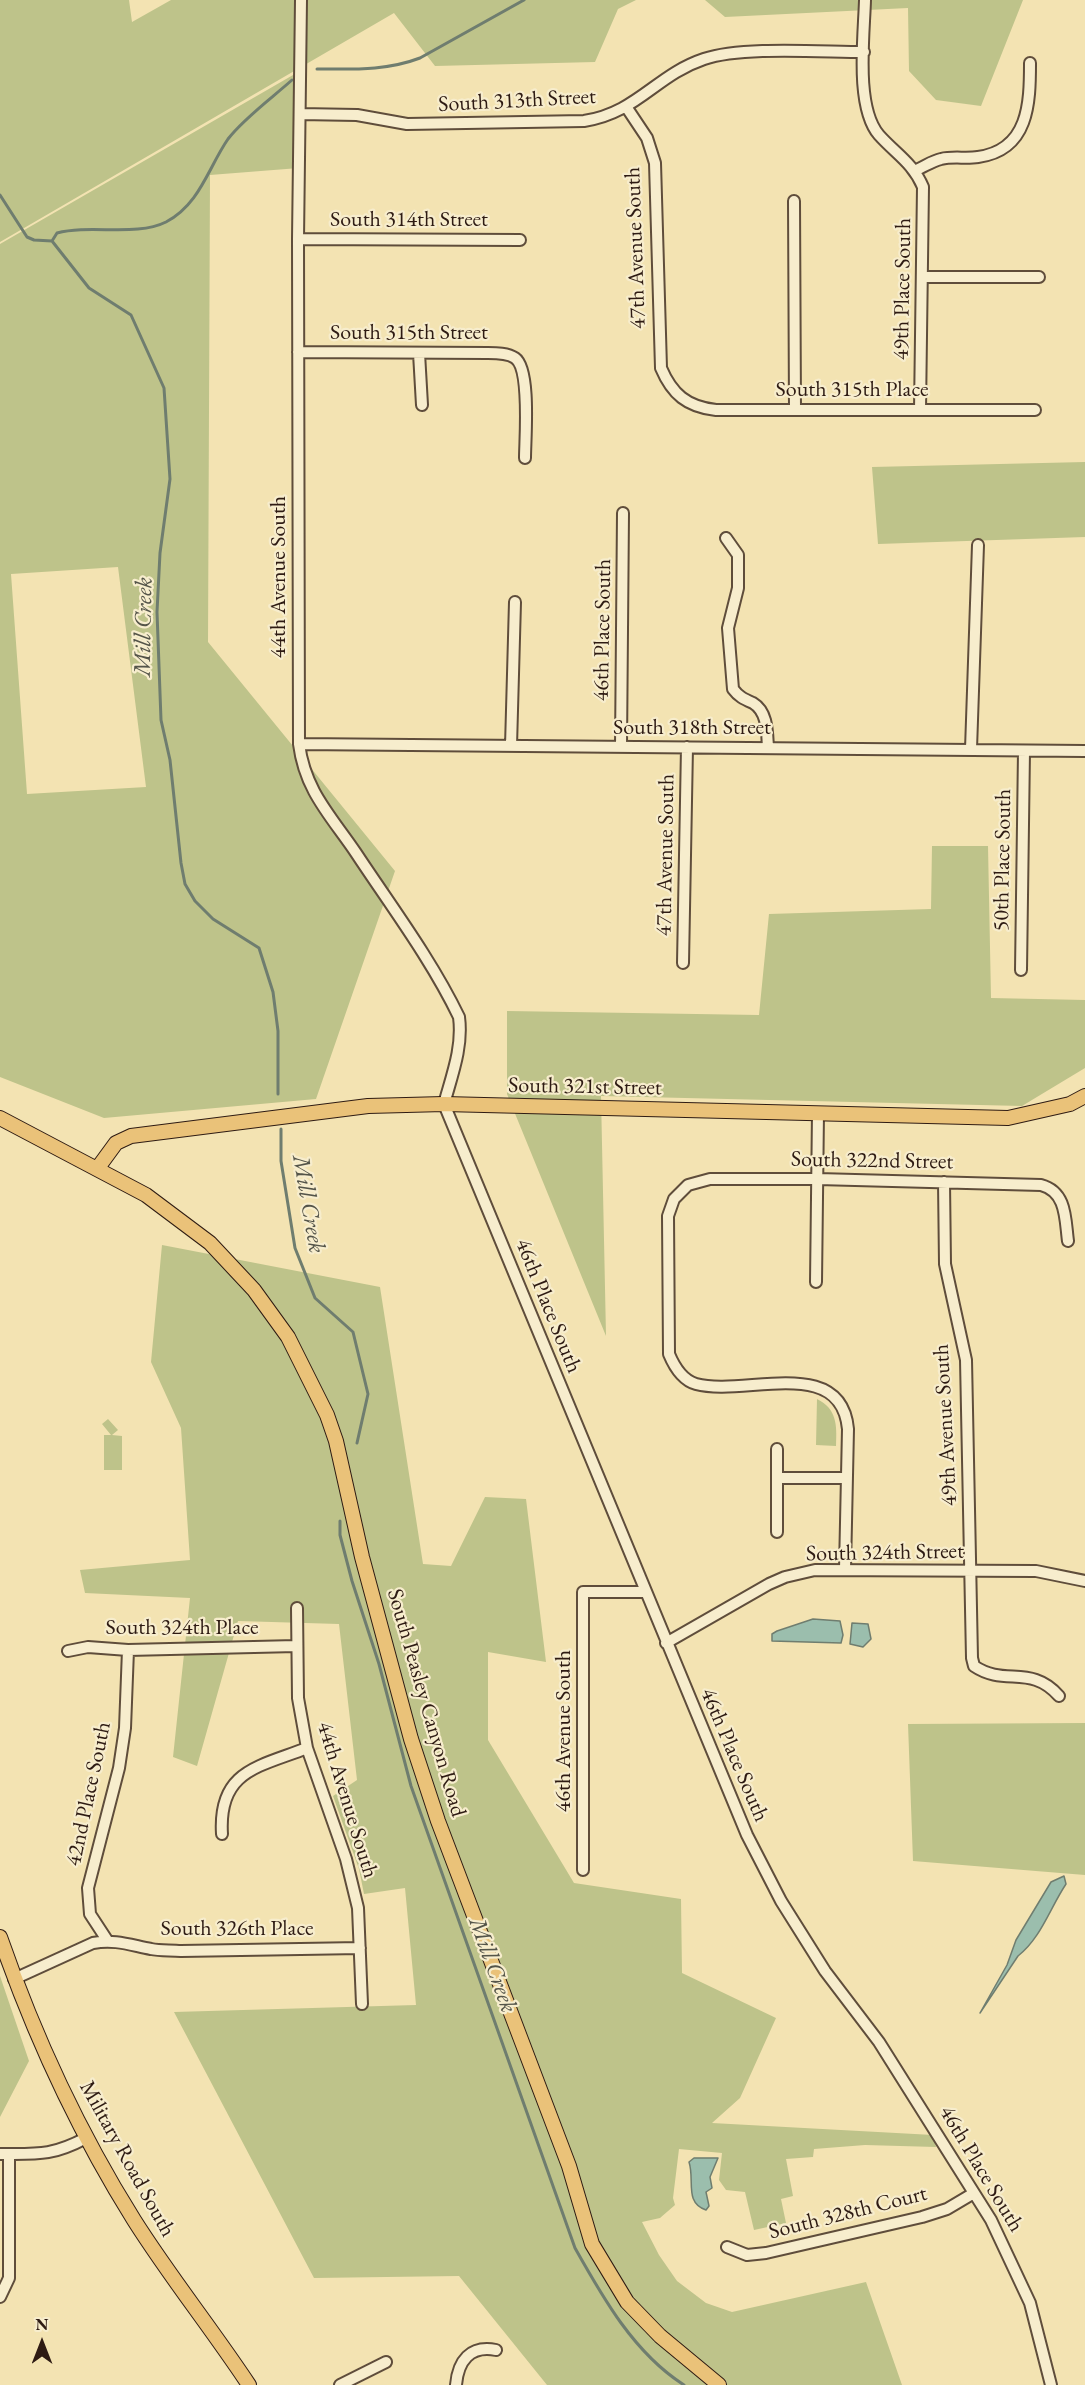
<!DOCTYPE html>
<html>
<head>
<meta charset="utf-8">
<style>
	body { margin:0 }
	#map { position:relative; width:1085px; height:2385px; overflow:hidden; background:#f3e3b2; font-family:"EB Garamond",serif }
	canvas { display:block }
	.north { position:absolute; left:12px; top:2313px; width:60px; height:60px; -webkit-text-stroke:4px #f7edcd; paint-order:stroke; rotate:0deg; font-size:16px; font-weight:700; line-height:24px; text-align:center; color:#2e1b13 }
	.north::after { content:''; display:block; margin:auto; width:21px; height:27px; background:#2e1b13; clip-path:polygon(50% 0,100% 100%,50% 72%,0 100%) }
</style>
</head>
<body>
<div id="map">
<canvas width="1085" height="2385"></canvas>
<div class="north">N</div>
</div>
<script>
const c = document.querySelector('canvas').getContext('2d');
c.lineJoin = 'round';
function paint(path, color) {
  c.fillStyle = color;
  c.fill(path, 'evenodd');
}
function stroke(path, color, width, dash) {
  c.strokeStyle = color;
  c.lineWidth = width;
  c.lineCap = dash ? 'butt' : 'round';
  c.setLineDash(dash || []);
  c.stroke(path);
}
function drawText(font, color, halo, rows, align = 'center') {
  c.font = font + ' "EB Garamond",serif';
  c.lineWidth = 4.5;
  c.setLineDash([]);
  c.textBaseline = 'middle';
  c.strokeStyle = halo;
  c.fillStyle = color;
  for (const [text, x, y, turn = 0] of rows) {
    c.save();
    c.translate(x, y);
    c.rotate((+turn || 0) * Math.PI / 180);
    c.textAlign = isNaN(turn) ? turn : align;
    if (halo) c.strokeText(text, 0, 0);
    c.fillText(text, 0, 0);
    c.restore();
  }
}
const green = new Path2D(`
	M0,0H129L132,22L171,0H636L618,9L595,62L435,66L394,13L0,242Z
	M705,0H1023L981,106L936,100L909,71L908,8L725,17Z
	M300,71L299,168L210,175L208,642L395,871L316,1099L104,1118L0,1077V244ZM118,567L146,787L27,794L11,574Z
	M1085,462V537L878,544L872,467Z
	M932,846H988L991,998L1085,1000V1068L1022,1106L601,1096L606,1336L507,1094V1011L759,1015L769,914L931,909Z
	M162,1245L380,1287L423,1564L451,1566L485,1497L526,1499L546,1662L488,1652V1740L574,1883L681,1899L682,1973L776,2018L740,2098L712,2123L933,2135L936,2147L865,2145L814,2149L813,2157L786,2159L793,2196L781,2199L786,2223L754,2230L745,2192L726,2190L719,2180L722,2153L679,2149L673,2198L675,2205L660,2218L642,2222L659,2255L677,2281L706,2303L732,2312L866,2282L902,2385H547L459,2276L314,2278L174,2012L416,2005L405,1888L364,1894L359,1869L333,1796L357,1780L339,1624L238,1621L197,1766L173,1757L190,1598L85,1593L80,1570L190,1560L181,1428L151,1362Z
	M817,1399C837,1409 837,1425 836,1446L816,1445Z
	M108,1419L118,1430L112,1435L122,1436V1470H104V1435H111L102,1424Z
	M1085,1723V1875L913,1861L908,1724Z
	M0,1976L29,2061L0,2117Z`);
const water = new Path2D(`
	M813,1619L840,1621L843,1635L841,1643L772,1641V1634L777,1631Z
	M852,1623L868,1624L871,1639L863,1647L850,1644Z
	M1064,1876L1066,1884C1050,1908 1041,1938 1018,1956L980,2013L1007,1965L1016,1940L1051,1882Z
	M694,2158H718L710,2177L712,2188L706,2192L709,2206L706,2210C684,2203 695,2180 689,2162Z`);
const stream = new Path2D(`
	M317,69C352,69 386,71 420,58L524,0
	M0,195L27,237L34,240L52,241L89,288L131,315L164,388L170,479L160,553L157,612L161,720L170,760L181,863L185,884L195,901L213,919L259,948L273,992L278,1031V1094
	M52,241L57,233C91,224 136,237 166,222C200,204 208,168 228,139C243,119 273,97 292,80
	M281,1129V1161L295,1248L315,1298L353,1332L368,1394L357,1443
	M340,1521V1535L352,1581L379,1664L411,1786L575,2248C603,2298 634,2353 684,2385`);
const minor = new Path2D(`
	M301,0L298,239L299,744C305,791 331,816 356,853C391,906 431,959 459,1017C463,1047 452,1075 444,1104L747,1835L781,1901L825,1971L879,2042L991,2220L1030,2303L1051,2385
	M865,0C864,36 855,107 879,135C896,154 913,163 923,187L920,410
	M627,108L647,138L655,163L661,368C672,394 687,407 716,410H1035
	M300,114L357,115L407,124L584,121C637,113 656,75 704,59C742,46 821,52 864,52
	M916,170C924,167 932,161 941,159C953,156 966,159 978,157C1029,150 1030,103 1030,63
	M794,201L795,410
	M298,239L520,240
	M923,277H1039
	M298,352L488,353C496,353 508,353 515,358C531,369 525,439 525,458
	M419,353L422,405
	M726,538L738,555V588L728,628L733,689C739,697 744,699 753,703C768,712 767,733 768,748
	M299,744L1085,751
	M511,746L515,602
	M621,747L623,513
	M971,749L978,545
	M683,963L687,747
	M1021,970L1024,751
	M944,1182L945,1264L966,1360L972,1658L974,1666C1005,1687 1031,1664 1059,1696
	M816,1282L818,1113
	M777,1449V1532
	M777,1478H847
	M845,1569L848,1429C841,1354 744,1397 696,1384C682,1380 674,1366 669,1354L668,1216L674,1199L688,1185L710,1179H818L1041,1185C1067,1192 1065,1219 1068,1241
	M297,1608L298,1698L307,1748L346,1859L358,1908L362,2004
	M666,1643L769,1584L785,1577L815,1570L1036,1571L1085,1581
	M68,1651L88,1647L128,1650L296,1646
	M222,1834C218,1770 259,1767 307,1748
	M583,1870V1592H645
	M107,1940L90,1914L88,1888L119,1768L125,1728L128,1650
	M14,1979L93,1943C115,1939 130,1945 151,1949C160,1951 171,1950 181,1951L360,1948
	M0,2154C38,2154 52,2156 86,2138
	M727,2247L747,2255L766,2253L922,2217L947,2209L974,2193
	M0,2297L9,2278V2154
	M340,2385L386,2362
	M456,2385C458,2361 470,2345 496,2350`);
const major = new Path2D(`
	M0,1118L146,1195L210,1243L254,1290L288,1337L327,1415L336,1441L362,1557L411,1739L438,1821L569,2166L592,2244L627,2302L660,2336L719,2385
	M97,1169L116,1143L131,1136L368,1106L444,1104L1008,1118L1070,1104L1085,1096
	M0,1937C34,2035 79,2132 134,2220C170,2277 212,2329 249,2385`);
const streetNames = [
	["South 313th Street",517,101,-3],
	["South 314th Street",409,220],
	["47th Avenue South",636,248,-92],
	["49th Place South",903,289,-89],
	["South 315th Street",409,333],
	["South 315th Place",852,390],
	["44th Avenue South",279,577,-90],
	["46th Place South",603,630,-89],
	["South 318th Street",692,728],
	["47th Avenue South",666,855,-89],
	["50th Place South",1003,860,-89],
	["South 321st Street",585,1087,1],
	["South 322nd Street",872,1161,1],
	["46th Place South",548,1306,68],
	["49th Avenue South",946,1425,-93],
	["South 324th Street",885,1553,-1],
	["South 324th Place",182,1628],
	["South Peasley Canyon Road",426,1703,74],
	["46th Avenue South",564,1731,-90],
	["46th Place South",734,1755,67],
	["42nd Place South",89,1794,-78],
	["44th Avenue South",347,1800,73],
	["South 326th Place",237,1929],
	["Military Road South",127,2159,61],
	["46th Place South",981,2169,59],
	["South 328th Court",848,2213,-14]
];
const waterNames = [
	["Mill Creek",144,627,-89],
	["Mill Creek",308,1204,80],
	["Mill Creek",492,1965,70]
];
paint(green, '#bec38a');
paint(water, '#9bbead');
stroke(water, '#6f7d6f', 1.5);
stroke(stream, '#6f7d6f', 3);
stroke(minor, '#5f4d3b', 14);
stroke(major, '#2e1b13', 16);
stroke(minor, '#f7edcd', 10);
stroke(major, '#eac279', 14);
drawText('22px', '#2e1b13', '#f7edcd', streetNames);
drawText('italic 24px', '#545449', '#f7edcd', waterNames);
</script>
</body>
</html>
